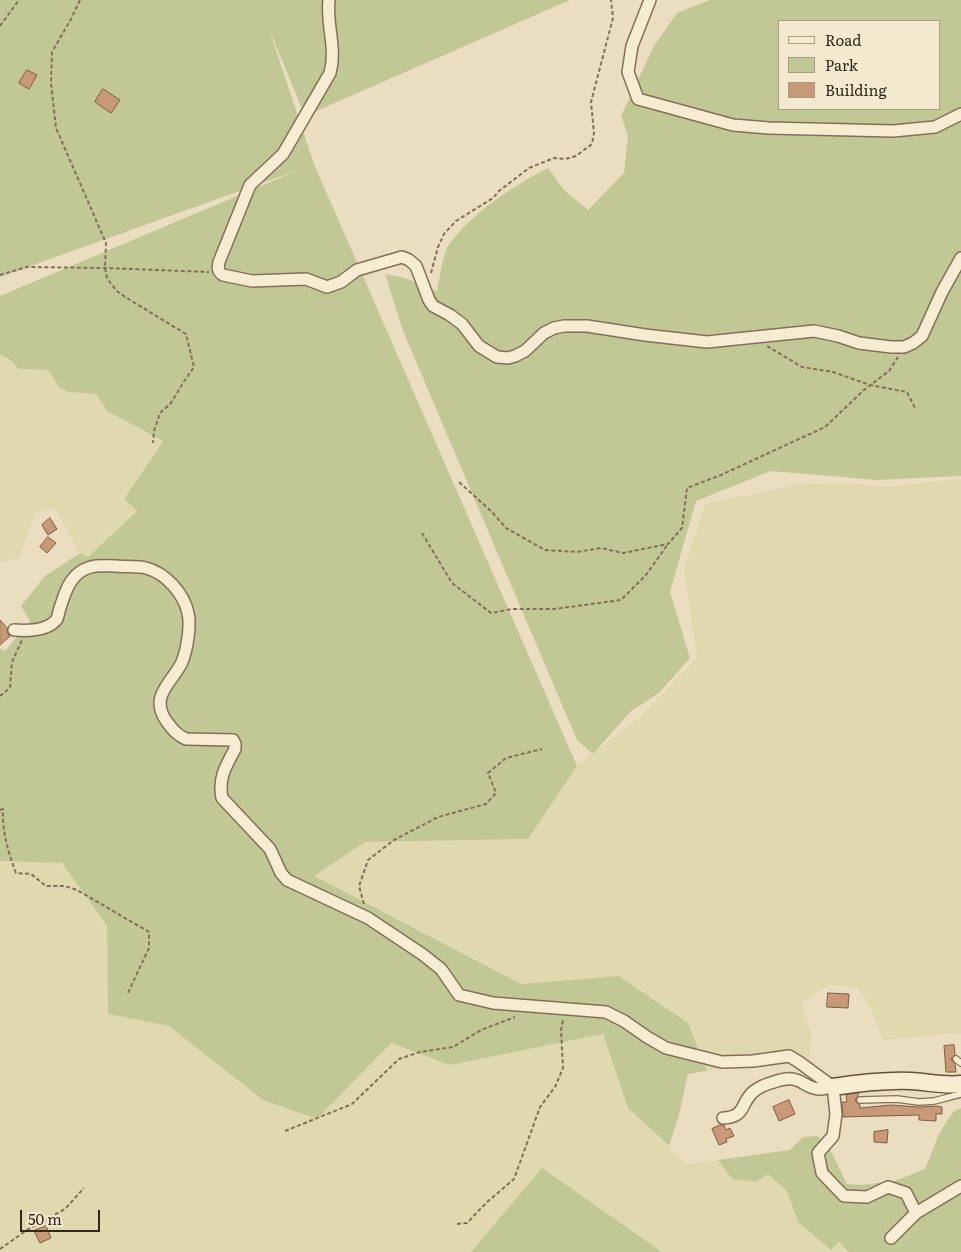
<!DOCTYPE html>
<html>
<head>
<meta charset="utf-8">
<style>
	body { margin:0 }
	#map { position:relative; width:961px; height:1252px; overflow:hidden; background:#ebdec0; font-family:Literata,serif }
	canvas { display:block }
	.legend { position:absolute; left:778px; top:20px; width:162px; height:90px; box-sizing:border-box; background:#f3e9cf; border:1px solid #a69c88; margin:0; padding:6px 9px; list-style:none; font-size:15px; color:#33281d }
	.legend li { display:flex; align-items:center; gap:10px; height:25px }
	.legend b { width:25px; border:1px solid #a69c88 }
	.scale { position:absolute; left:20px; top:1210px; width:80px; height:22px; box-sizing:border-box; border:2px solid #33281d; border-top:0; padding-left:6px; font-size:15px; line-height:18px; white-space:nowrap; color:#33281d; -webkit-text-stroke:4px #f3e9cf; paint-order:stroke }
</style>
</head>
<body>
<div id="map">
<canvas width="961" height="1252"></canvas>
<ul class="legend">
<li><b style="height:6px;background:#f6ecd2"></b>Road</li>
<li><b style="height:14px;background:#c2c895"></b>Park</li>
<li><b style="height:14px;background:#c79978"></b>Building</li>
</ul>
<div class="scale">50 m</div>
</div>
<script>
const c = document.querySelector('canvas').getContext('2d');
c.lineJoin = 'round';
function paint(path, color) {
  c.fillStyle = color;
  c.fill(path, 'evenodd');
}
function stroke(path, color, width, dash) {
  c.strokeStyle = color;
  c.lineWidth = width;
  c.lineCap = dash ? 'butt' : 'round';
  c.setLineDash(dash || []);
  c.stroke(path);
}
const farmland = new Path2D(`
	M0,355L9,359L19,369L48,370L61,389L69,392L96,394L107,411L163,440L124,499L137,511L87,558L80,553L55,508L35,513L19,558L0,563Z
	M961,479V1033L883,1040L871,1008L858,988L829,985L801,1003L811,1032L810,1057L707,1071L688,1023L620,976L521,984L314,876L365,842L528,839L577,766L641,716L697,657L684,569L705,504L807,483L890,486Z
	M0,861L62,863L107,926L108,1014L169,1026L263,1100L317,1119L391,1043L450,1065L603,1034L628,1108L686,1164L718,1160L732,1179L768,1174L787,1191L798,1222L831,1250L839,1242L849,1252H662L542,1169L471,1252H0Z`);
const green = new Path2D(`
	M0,0H570L305,116L269,29L314,164L577,766L528,839L365,842L314,876L521,984L619,976L688,1023L707,1071L688,1074L679,1115L669,1146L628,1108L603,1034L450,1065L391,1043L317,1119L263,1100L169,1026L108,1014L107,926L62,863L0,861V649L5,651L30,621L21,606L45,576L80,553L88,557L137,511L124,499L163,441L107,411L96,394L69,392L60,388L48,370L19,369L9,359L0,355V296L301,169L0,277Z
	M709,0H961V476L877,480L771,471L696,501L670,592L690,658L659,693L631,711L593,754L577,740L403,331L385,274L405,278L437,291C439,280 443,254 448,246C471,213 513,186 548,168L564,190L588,210L624,173L628,136L621,116L654,46L677,13ZM780,21H940V109H780Z
	M961,1108V1252H849L839,1242L831,1250L798,1222L787,1191L768,1174L756,1182L732,1179L718,1160L790,1150L803,1137L818,1136L829,1147L847,1184L861,1185L895,1181L925,1169L939,1134L953,1112Z
	M542,1168L662,1252H471Z`);
const building = new Path2D(`
	M27,70L37,75L29,89L19,83Z
	M103,89L120,100L111,113L95,102Z
	M50,518L57,529L48,535L42,525Z
	M48,537L56,543L47,553L40,547Z
	M0,620L7,628V633L10,636L0,645Z
	M828,993L849,994L848,1008L827,1007Z
	M954,1045L955,1055L951,1059L955,1064L956,1072H946L944,1046Z
	M859,1093L855,1101L860,1105V1108L891,1105L919,1107L937,1106L942,1107V1114H936V1121L919,1120V1115L843,1117L842,1102H847L846,1095Z
	M789,1100L795,1114L779,1121L773,1107Z
	M720,1125H724L726,1130L730,1128L734,1136L726,1139L727,1142L719,1145L712,1129Z
	M888,1130L887,1143L874,1142V1132Z
	M46,1226L51,1238L40,1243L34,1231Z`);
const path = new Path2D(`
	M80,0L71,19L52,52L51,83L56,128L106,243L105,268L107,278L111,284L118,292L130,300L186,334L194,367L183,383L171,403L160,413L154,431L153,443
	M0,26L19,0
	M431,273L438,247L444,234L456,221L493,198L499,191L529,168L554,158L565,159L576,156L592,144L594,133L591,102L613,18L611,0
	M0,275L27,267L105,268L209,272
	M767,346L802,367L833,372L870,385L907,392L915,408
	M459,482L492,512L506,528L545,550L577,552L601,548L623,553L668,544L682,528L687,488L721,475L825,427L864,390L889,371L898,357
	M422,533L452,583L491,613L512,609H554L621,600L646,575L668,544
	M0,696L10,688L12,662L22,640
	M0,810L3,809C2,831 8,852 16,873L31,874L46,886H65L77,890L149,932V948L128,993
	M364,904L359,886L368,860L394,840L438,817L486,804L496,793L488,773L506,758L542,749
	M285,1131L352,1104L399,1059L420,1052L453,1047L481,1030L515,1017
	M457,1224L467,1223L486,1203L514,1179L540,1107L555,1087L563,1068L561,1030L563,1020
	M0,1249L27,1230L65,1209L84,1188`);
const lane = new Path2D(`
	M956,1059L961,1063
	M860,1100L897,1099L919,1102L934,1101L961,1094`);
const street = new Path2D(`
	M329,0C326,25 337,48 330,73L283,154L250,185L219,262C218,268 217,271 223,275L252,281L306,279L327,287L341,282L357,270L402,257L409,260L416,266L429,300L433,306L450,315L462,324L479,346L497,357L508,358L515,356L525,351L544,333L554,328L564,326H587L645,335L707,342L814,331L838,336L859,343L891,347H904L913,343L922,336L942,292L961,258
	M650,0L632,46L628,72L638,99L733,125L769,128L893,131L935,127L961,114
	M14,630C27,631 48,631 57,619C58,616 59,611 60,608C65,593 69,578 83,570C94,564 104,566 116,566C126,567 137,566 146,568C166,573 184,594 188,613C191,625 187,650 182,662C173,682 148,696 167,722C173,730 177,735 186,739L233,740L235,744V749C226,766 218,778 222,798L270,849L281,873L287,880L368,918L422,954L441,969L459,995L493,1003L606,1012L624,1021L647,1037L666,1048L722,1062L753,1061L789,1056L799,1062L833,1087L836,1114L833,1136L818,1153L822,1173L844,1196L867,1197L888,1187L906,1193L916,1213
	M723,1118C746,1117 740,1104 753,1092C759,1087 766,1084 774,1082C803,1072 801,1089 821,1089C825,1089 829,1087 833,1087
	M891,1238L916,1213L961,1186`);
const secondary = new Path2D(`
	M833,1087C859,1083 884,1080 911,1081C928,1082 944,1086 961,1084`);
paint(farmland, '#e0d8ae');
paint(green, '#c2c895');
paint(building, '#c79978');
stroke(building, '#805a40', 1);
stroke(lane, '#836f59', 8);
stroke(street, '#836f59', 14);
stroke(secondary, '#64513c', 19);
stroke(path, '#836f59', 2, [4, 2.5]);
stroke(lane, '#f6ecd2', 5.5);
stroke(street, '#f6ecd2', 11);
stroke(secondary, '#f6ecd2', 16);
</script>
</body>
</html>
